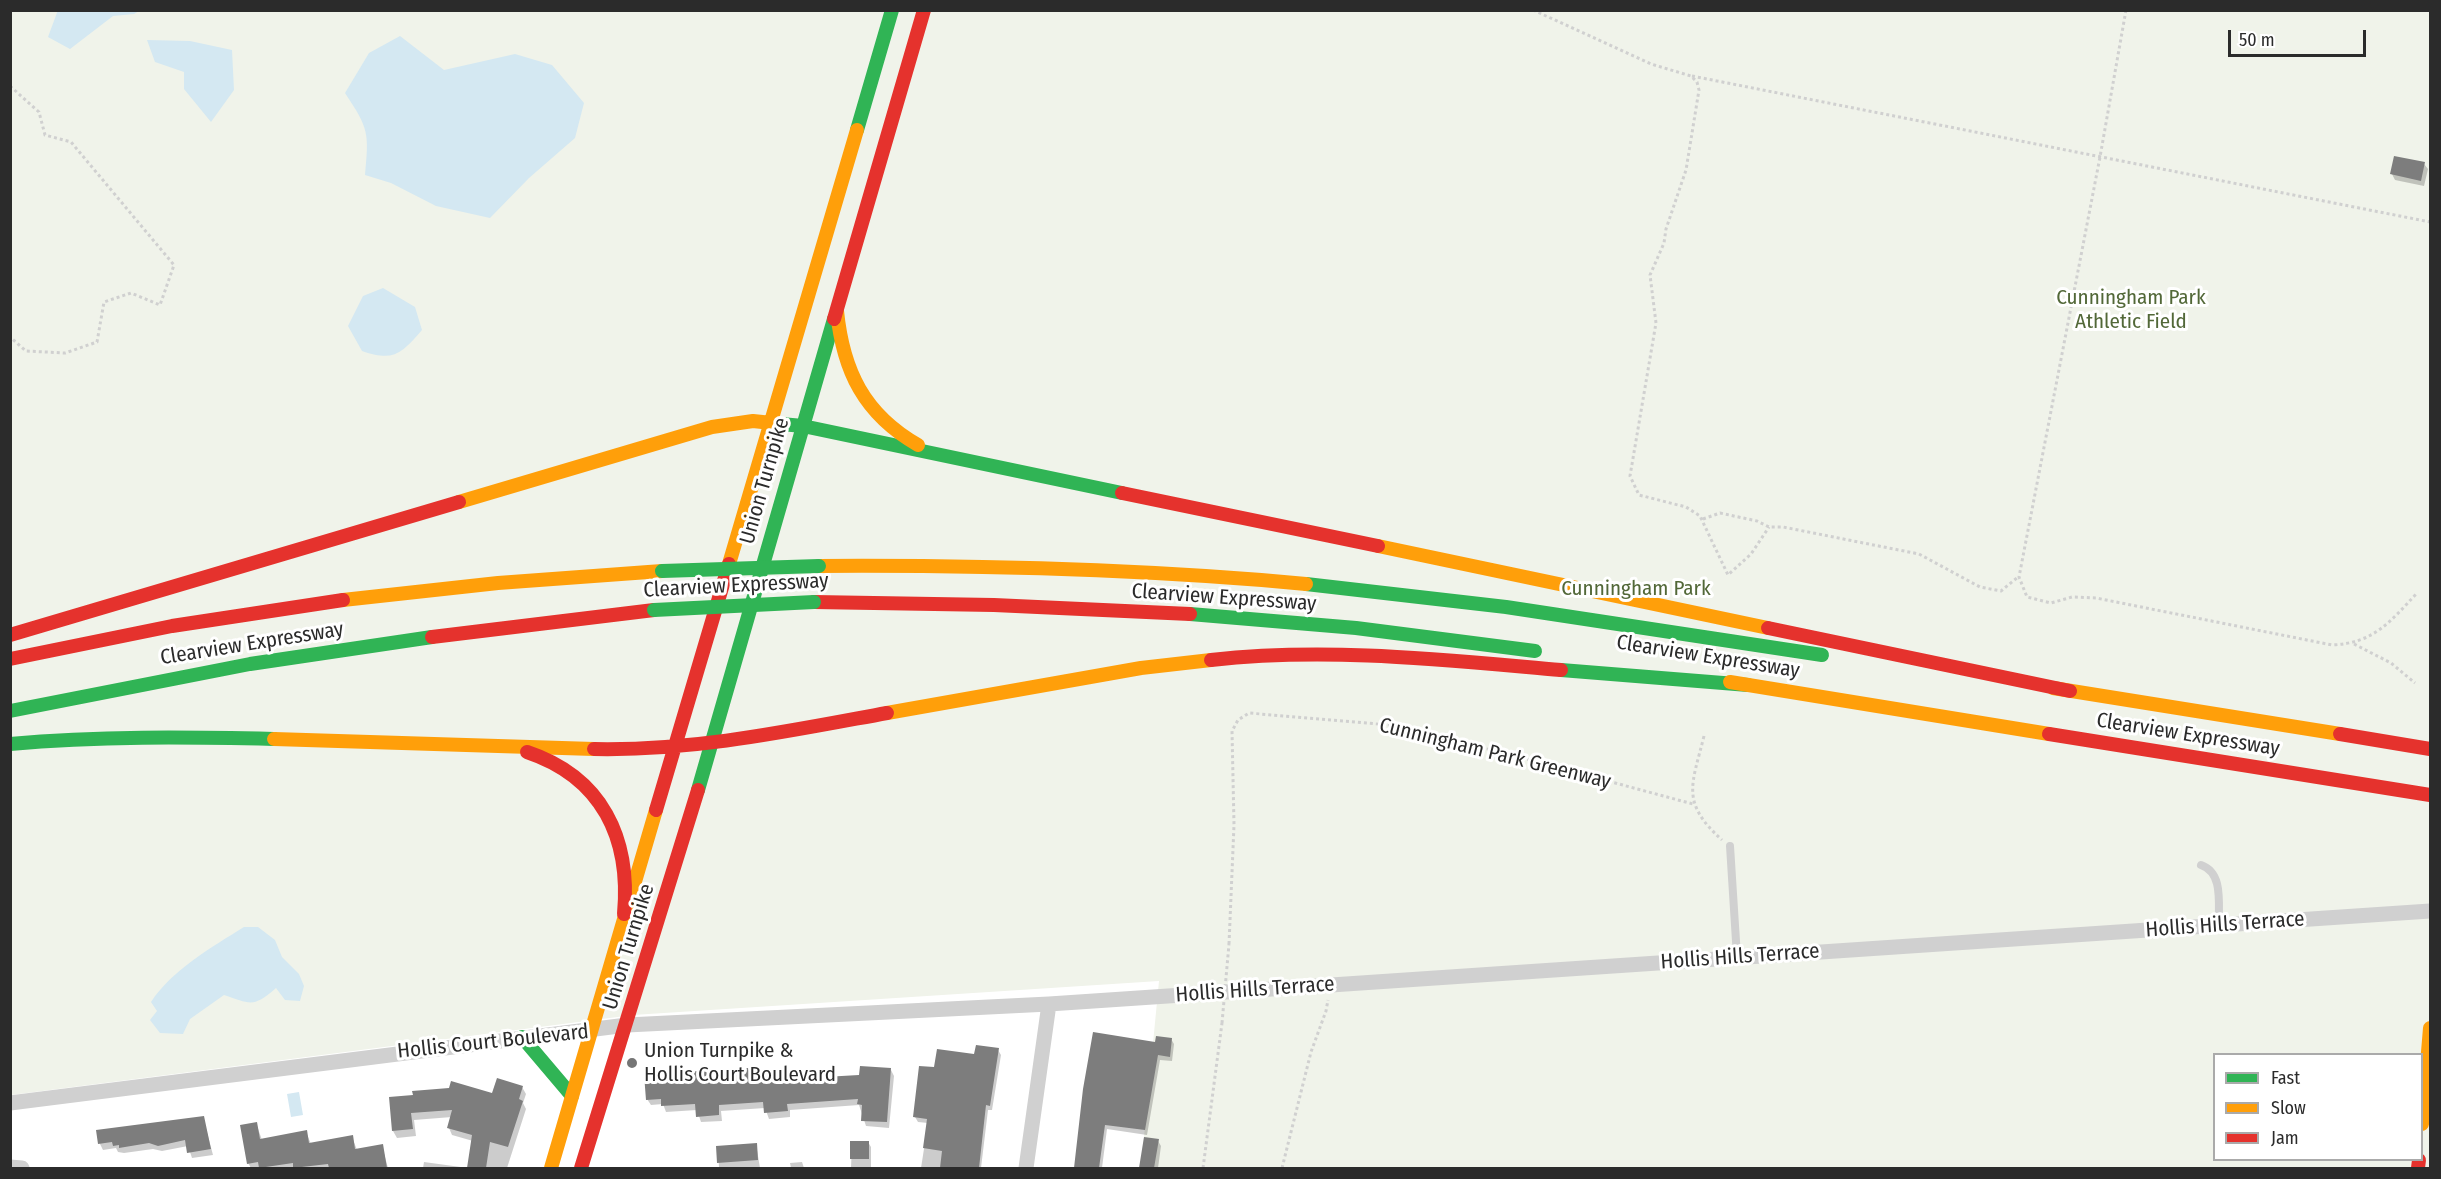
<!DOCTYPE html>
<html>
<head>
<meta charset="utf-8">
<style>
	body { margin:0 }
	#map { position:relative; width:2441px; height:1179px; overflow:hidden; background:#fff; font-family:"Fira Sans Condensed",sans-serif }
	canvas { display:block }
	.frame { position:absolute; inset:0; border:12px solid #2b2b2b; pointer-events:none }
	.legend { position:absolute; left:2213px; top:1053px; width:210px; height:108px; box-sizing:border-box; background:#fff; border:2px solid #aaa; margin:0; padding:8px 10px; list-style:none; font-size:18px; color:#2b2b2b }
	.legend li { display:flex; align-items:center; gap:12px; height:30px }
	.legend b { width:30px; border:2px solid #aaa }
	.scale { position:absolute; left:2228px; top:30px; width:138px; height:27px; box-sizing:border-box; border:3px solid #2b2b2b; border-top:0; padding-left:8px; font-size:18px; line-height:21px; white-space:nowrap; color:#2b2b2b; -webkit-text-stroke:4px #fff; paint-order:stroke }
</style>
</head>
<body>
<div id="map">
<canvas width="2441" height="1179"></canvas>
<div class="frame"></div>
<ul class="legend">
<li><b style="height:8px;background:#30b455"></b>Fast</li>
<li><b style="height:8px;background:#ff9f0a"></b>Slow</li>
<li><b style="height:8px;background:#e5322d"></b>Jam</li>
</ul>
<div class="scale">50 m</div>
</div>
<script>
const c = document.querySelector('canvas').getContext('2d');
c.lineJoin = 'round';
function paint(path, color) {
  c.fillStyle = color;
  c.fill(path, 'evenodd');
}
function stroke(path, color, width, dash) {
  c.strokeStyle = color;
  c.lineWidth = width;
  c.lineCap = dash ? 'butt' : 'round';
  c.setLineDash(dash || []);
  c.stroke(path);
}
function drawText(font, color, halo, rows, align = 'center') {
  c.font = font + ' "Fira Sans Condensed",sans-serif';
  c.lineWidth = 6;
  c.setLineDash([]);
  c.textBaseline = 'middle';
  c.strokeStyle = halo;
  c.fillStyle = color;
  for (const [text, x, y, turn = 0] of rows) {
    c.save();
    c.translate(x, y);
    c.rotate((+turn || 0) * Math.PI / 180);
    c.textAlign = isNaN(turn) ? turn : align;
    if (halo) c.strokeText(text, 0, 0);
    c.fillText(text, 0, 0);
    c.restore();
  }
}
const green = new Path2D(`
	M10,11H2430V1168H1141L1159,981L633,1015L11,1095ZM2214,1054H2422V1160H2214Z`);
const water = new Path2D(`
	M58,10H139V11L134,14L113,16L70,49L48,37Z
	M400,36L444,70L515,54L552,65L584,103L575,138L529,178L490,218L436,206L391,183L365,175C369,133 369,129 345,93L369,53Z
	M147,40L190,41L232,50L234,90L211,122L184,89V72L155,62Z
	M383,288L415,307L422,330C401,354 394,362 362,351L348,326L363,296Z
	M244,927H258L275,940L282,957L299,974L304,986L300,1001L285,1000L276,988C253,1008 251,1004 224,995L190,1019L183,1034L160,1033L150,1020L157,1011L151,1002C172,970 212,947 244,927Z
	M299,1092L303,1115L291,1117L287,1094Z`);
const shadow = new Path2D(`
	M2424,164L2428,169L2424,186L2395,180L2392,174Z
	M1171,1039L1174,1044L1172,1061L1160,1060L1147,1135L1107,1129L1102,1168H1073H1076L1084,1089L1156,1044Z
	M998,1050L1001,1055L992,1110H988L981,1168H921L928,1123L918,1122L915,1117L935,1069Z
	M891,1070L894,1076L889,1128L866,1126L859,1105L790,1110V1117L769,1119L765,1108L721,1111L722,1121L701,1122L697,1110L666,1112L663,1104L651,1105L647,1099L749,1073L784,1072L787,1076L822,1073L826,1079L861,1077Z
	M522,1087L526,1094L523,1103L526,1109L507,1168H468L473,1141L452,1135L449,1128L452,1117L414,1120L416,1136L397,1138L393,1131L390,1099L493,1095Z
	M203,1117L213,1155L192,1158L188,1146L162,1151L153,1149L124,1153L118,1152L116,1148L103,1150L100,1144L97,1132Z
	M256,1123L262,1140L306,1132L311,1144L352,1137L357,1150L382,1146L388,1168H251L248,1163Z
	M1146,1138L1158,1141L1161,1146L1158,1168H1141Z
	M852,1142H868L871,1147V1168H851Z
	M756,1144L760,1168H719L718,1148Z
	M424,1162L468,1168H423Z
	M802,1162L804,1168H791L790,1163Z`);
const building = new Path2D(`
	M2394,156L2425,162L2421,181L2390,174Z
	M1093,1032L1155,1042L1156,1036L1172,1038L1170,1057L1158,1055L1145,1130L1105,1125L1099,1168H1074L1083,1089Z
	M976,1045L999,1048L990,1106L986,1105L979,1168H940L942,1151L923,1148L927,1119L913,1117L919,1066L934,1067L937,1049L974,1054Z
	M860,1066L891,1068L887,1122L861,1121L862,1105L857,1104L858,1099L787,1104L788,1111L764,1113L763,1102L719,1105V1115L696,1117L695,1104L661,1106V1099L646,1100L644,1074L748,1068L749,1071L785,1070V1074L823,1072L824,1077L859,1075Z
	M497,1078L523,1086L519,1099L523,1101L508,1147L490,1142L486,1168H467L472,1135L447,1128L452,1110L411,1113L413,1129L392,1131L389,1097L413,1095L412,1091L449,1088L451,1081L492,1093Z
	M204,1116L211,1149L187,1153L185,1140L158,1146L149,1143L119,1148V1145L113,1146L112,1142L98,1144L96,1130Z
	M257,1122L260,1139L307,1130L309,1143L353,1135L355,1149L383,1144L387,1168H329L328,1164L293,1168V1163L259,1168L258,1162L247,1164L240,1125Z
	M1144,1137L1159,1139L1154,1168H1139Z
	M850,1141H869V1159H850Z
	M757,1143L758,1160L717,1163L716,1146Z`);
const path = new Path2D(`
	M1533,10L1651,64L1691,76L1697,82L1699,90L1686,170L1666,229L1664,243L1650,275L1656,323L1630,476L1639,495L1686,507L1700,516L1728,575L1751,554L1769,527
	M2126,10L2100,157L2019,577L2027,597L2051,603L2072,597L2096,598L2332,645C2374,643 2390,622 2417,593
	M1692,76L2430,222
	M10,86L39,112L45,135L71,142L174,265L160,305L131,293L104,302L97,342L65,353L26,351L10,337
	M1703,519L1720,513L1757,521L1769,527H1783L1919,554L1980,587L2001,591L2018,577
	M2354,644L2391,663L2415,683
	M1704,736C1692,785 1680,802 1722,840
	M1229,944L1234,825L1232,731L1238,720L1249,713L1389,725L1431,739L1493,750L1693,804
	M1203,1168L1222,1023
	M1282,1168L1311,1052L1326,1011L1328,1000`);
const lane = new Path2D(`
	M1730,846L1737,957
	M2201,865C2224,873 2218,904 2219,925`);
const street = new Path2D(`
	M10,1103L627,1025L1049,1004L2430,911
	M10,1167L22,1168
	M1026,1168L1049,1004`);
const fast = new Path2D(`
	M857,130L892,10
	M781,424L803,426L1122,493
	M1306,584L1506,607L1822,655
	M1190,614L1356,628L1535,651
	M1561,670L1748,685
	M10,711L250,664L432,637
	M10,744C99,736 186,737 274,739
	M698,790L834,319
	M522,1037L572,1096`);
const slow = new Path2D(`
	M837,311C843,371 864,414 918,445
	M459,502L712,427L753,421L781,424
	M1378,546L1768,628
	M729,564L857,130
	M819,566C982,565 1144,569 1306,584
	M343,600L498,583L662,571
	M1730,682L2049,734
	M2053,688L2340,734
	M887,713L1141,668L1211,660
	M274,739L594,749
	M2422,1124L2430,1028
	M551,1168L656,810`);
const jam = new Path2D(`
	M834,319L924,10
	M1122,493L1378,546
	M814,602L994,605L1190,614
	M1768,628L2070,691
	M10,635L459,502
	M432,637L654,610
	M10,659L172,626L343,600
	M1211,660C1328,647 1444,660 1561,670
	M2049,734L2430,795
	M2340,734L2430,749
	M594,749C695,751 789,731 887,713
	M527,752C602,777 631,838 624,914
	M656,810L729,564
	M581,1168L698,790
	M2418,1168L2419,1160`);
const pathBridge = new Path2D(`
	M1222,1023L1229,944`);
const fastBridge = new Path2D(`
	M662,571L819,566
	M654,610L814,602`);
const markers = [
	[632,1063,6,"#757575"]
];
const parkNames = [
	["Cunningham Park",2131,298],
	["Athletic Field",2131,322],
	["Cunningham Park",1636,589]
];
const streetNames = [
	["Union Turnpike",765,481,-74],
	["Clearview Expressway",736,586,-3],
	["Clearview Expressway",1224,598,4],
	["Clearview Expressway",252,644,-9],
	["Clearview Expressway",1708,657,9],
	["Clearview Expressway",2188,735,9],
	["Cunningham Park Greenway",1495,754,14],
	["Hollis Hills Terrace",2225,925,-4],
	["Union Turnpike",629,947,-73],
	["Hollis Hills Terrace",1740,957,-4],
	["Hollis Hills Terrace",1255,990,-4],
	["Hollis Court Boulevard",493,1042,-6]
];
const poiNames = [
	["Union Turnpike &",644,1051],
	["Hollis Court Boulevard",644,1075]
];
paint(green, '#f0f3ea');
paint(water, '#d4e8f2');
paint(shadow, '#0003');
paint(building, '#7d7d7d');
stroke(path, '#d0d0d0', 3, [3, 3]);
stroke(lane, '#d0d0d0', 8);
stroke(street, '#d0d0d0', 15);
stroke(fast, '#30b455', 14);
stroke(slow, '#ff9f0a', 14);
stroke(jam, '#e5322d', 14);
stroke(pathBridge, '#d0d0d0', 3, [3, 3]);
stroke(fastBridge, '#30b455', 14);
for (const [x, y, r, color] of markers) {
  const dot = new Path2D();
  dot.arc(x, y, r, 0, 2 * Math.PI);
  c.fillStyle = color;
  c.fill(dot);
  stroke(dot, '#fff', 2);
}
drawText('21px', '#526838', '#fff', parkNames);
drawText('21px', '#2b2b2b', '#fff', streetNames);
drawText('21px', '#2b2b2b', '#fff', poiNames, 'left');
</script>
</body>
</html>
